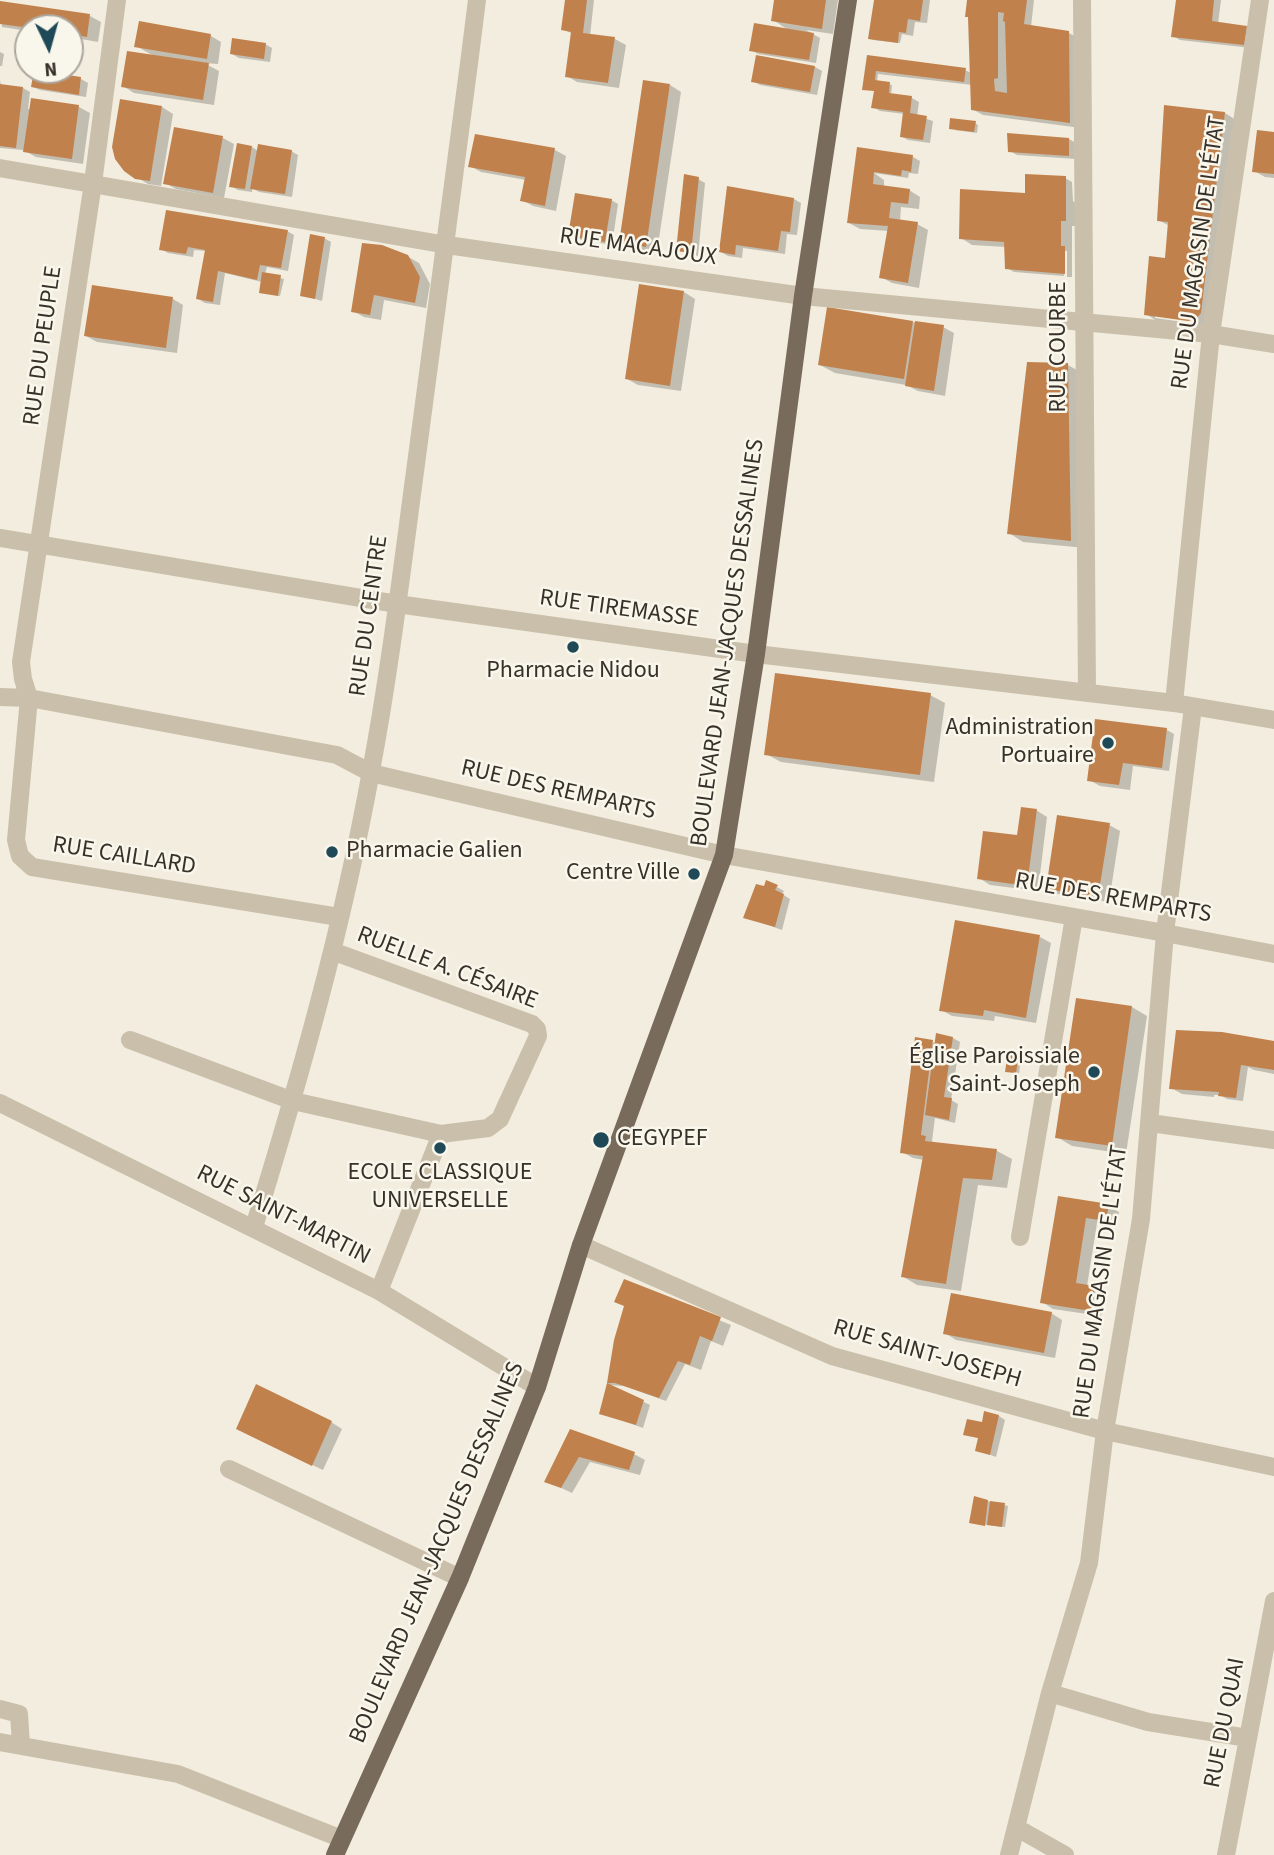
<!DOCTYPE html>
<html>
<head>
<meta charset="utf-8">
<style>
	body { margin:0 }
	#map { position:relative; width:1274px; height:1855px; overflow:hidden; background:#f2edde; font-family:"Source Sans 3",sans-serif }
	canvas { display:block }
	.north { position:absolute; left:14px; top:14px; width:70px; height:70px; box-sizing:border-box; background:#f9f6eb; border:2px solid #aca79e; border-radius:50%; rotate:175deg; font-size:19px; font-weight:700; line-height:28px; text-align:center; color:#38312a }
	.north::after { content:''; display:block; margin:auto; width:24px; height:32px; background:#204958; clip-path:polygon(50% 0,100% 100%,50% 72%,0 100%) }
</style>
</head>
<body>
<div id="map">
<canvas width="1274" height="1855"></canvas>
<div class="north">N</div>
</div>
<script>
const c = document.querySelector('canvas').getContext('2d');
c.lineJoin = 'round';
function paint(path, color) {
  c.fillStyle = color;
  c.fill(path, 'evenodd');
}
function stroke(path, color, width, dash) {
  c.strokeStyle = color;
  c.lineWidth = width;
  c.lineCap = dash ? 'butt' : 'round';
  c.setLineDash(dash || []);
  c.stroke(path);
}
function drawText(font, color, halo, rows, align = 'center') {
  c.font = font + ' "Source Sans 3",sans-serif';
  c.lineWidth = 5;
  c.setLineDash([]);
  c.textBaseline = 'middle';
  c.strokeStyle = halo;
  c.fillStyle = color;
  for (const [text, x, y, turn = 0] of rows) {
    c.save();
    c.translate(x, y);
    c.rotate((+turn || 0) * Math.PI / 180);
    c.textAlign = isNaN(turn) ? turn : align;
    if (halo) c.strokeText(text, 0, 0);
    c.fillText(text, 0, 0);
    c.restore();
  }
}
const shadow = new Path2D(`
	M566,0H594L590,36L615,39L626,45L619,88L577,82L567,76L573,34L563,29Z
	M776,0H838L833,34L806,30L820,38L816,63L758,54L751,50L790,31L773,20Z
	M876,0H930L927,23L915,22L913,36L902,34L900,43L873,40L870,38Z
	M969,0H1034L1031,27L1069,33L1080,39L1081,128L983,115L972,109V85L878,74L877,82L892,85L891,95L912,98L919,102L917,116L933,121L930,143L908,140L901,136L905,114L880,111L873,107L875,91L864,89L868,57L965,70L971,73Z
	M1178,0H1221L1218,24L1246,27L1253,31L1251,48L1180,40L1173,36Z
	M0,3L90,16L101,22L98,42L70,37V28H28V31L2,27Z
	M211,36L221,42L218,64L204,63L219,71L214,105L134,93L123,86L154,56L136,46Z
	M265,44L272,48L270,62L239,58L232,54Z
	M0,52L4,54L2,66H0Z
	M815,67L822,71L817,95L760,85L753,81Z
	M81,79L88,83L86,97L40,90L33,87Z
	M0,80L1,86L23,88L30,92L28,109H31L32,100L79,107L90,113L83,164L36,157L23,150L0,148Z
	M670,85L681,92L657,252L632,249L621,242Z
	M162,107L173,114L161,186L148,184L136,177Z
	M1165,107L1225,113L1236,120L1208,324L1201,326L1157,321L1146,314L1166,260L1170,226L1158,220ZM1155,315L1197,320V324L1155,318Z
	M975,123L978,125L977,133L954,130Z
	M1274,134V178L1265,177L1254,171Z
	M476,136L555,150L566,156L556,211L533,206L522,200L526,180L481,172L470,166Z
	M223,138L234,144L224,198L176,189L165,183Z
	M1069,139L1076,143V159L1017,155L1010,151Z
	M252,147L258,151H291L298,155L292,197L259,192L252,188V192L238,190L231,186Z
	M859,149L913,157L920,161L918,174L909,173L908,178L874,173L884,180V187L909,190L920,197L919,209L901,207L900,221L917,224L928,230L919,288L892,283L881,277L889,231L860,229L849,223Z
	M1065,178L1072,182L1073,201L1077,204V226H1072V277H1067V251H1063L1064,276L1014,272L1007,268L1006,247L972,245L961,238Z
	M698,179L705,183L698,256L678,250Z
	M794,199L801,203L797,235L787,234L785,254L743,248L742,258L728,256L721,252Z
	M611,200L618,204L612,245L577,239L570,235Z
	M287,231L294,235L288,271L267,267L265,274L284,279L280,296L264,293L262,282L225,273L220,305L205,303L198,299L206,251L194,250L193,257L168,253L161,249Z
	M324,238L331,242L322,301L302,295Z
	M407,256L419,263L430,284L426,308L384,300L381,320L364,317L353,311Z
	M684,292L695,299L681,391L638,385L627,379Z
	M173,299L183,305L177,353L97,342L86,336Z
	M829,309L943,327L954,333L945,396L918,391L906,385L835,373L820,365Z
	M1068,365L1082,373L1085,548L1023,542L1009,533Z
	M930,695L945,703L934,782L781,762L766,754Z
	M1127,726L1167,730L1174,734L1169,771L1133,766L1130,790L1100,786L1089,780Z
	M1036,810L1047,817L1038,891L990,885L979,878L1019,837Z
	M1109,825L1120,831L1109,902L1058,894L1047,888Z
	M777,887L784,891L782,894L790,899L782,930L745,917Z
	M957,922L1040,937L1051,943L1036,1023L995,1016L994,1021L952,1016L941,1010Z
	M1132,1007L1147,1016L1126,1154L1072,1146L1057,1137Z
	M953,1038L960,1042L951,1100L958,1104L955,1123L935,1118L932,1141L936,1144L997,1151L1012,1159L1007,1188L978,1185L961,1291L917,1285L902,1276L924,1160L913,1158L902,1152L933,1042L936,1044Z
	M1274,1042V1074L1254,1070L1248,1067L1243,1101L1227,1099L1220,1095H1214V1097L1182,1094L1171,1088Z
	M1019,1055L1021,1057L1019,1074L1007,1071Z
	M1059,1198L1108,1206L1119,1212L1117,1226L1097,1223L1087,1286L1105,1294L1101,1316L1053,1309L1042,1302Z
	M625,1281L731,1325L723,1346L711,1341L701,1370L685,1364L666,1401L624,1386L609,1385L650,1405L643,1428L601,1413L625,1306Z
	M1051,1313L1062,1320L1055,1358L956,1340L945,1333Z
	M999,1416L1005,1420L996,1457L977,1450L980,1438L968,1436L981,1424Z
	M331,1422L342,1429L323,1470L249,1435Z
	M571,1431L634,1454L645,1460L640,1475L590,1462L572,1493L546,1481Z
	M987,1501L1008,1506L1005,1527L971,1523Z`);
const building = new Path2D(`
	M565,0H587L583,33L615,37L608,83L565,77L571,32L561,30Z
	M774,0H826L822,29L771,21Z
	M874,0H923L920,21L908,19L906,33L899,32L898,43L868,39Z
	M967,0H1027L1024,24L1069,31L1070,123L971,110L968,17H965ZM998,12L1004,13L1003,21L1005,22L1007,93L995,91L994,79L998,78Z
	M1176,0H1214L1212,21L1247,26L1244,45L1171,37Z
	M0,1L90,14L87,37L70,34V28H30L0,24Z
	M139,21L211,34L207,59L134,47Z
	M754,23L814,33L809,60L749,51Z
	M232,38L266,43L264,59L230,54Z
	M127,51L209,63L203,100L121,87Z
	M756,55L815,66L810,92L751,82Z
	M867,55L966,68L964,82L876,71L875,80L890,82L889,93L912,96L910,113L927,116L923,140L900,137L903,112L871,108L874,91L862,90Z
	M34,70L81,77L79,95L31,87Z
	M643,80L670,84L646,247L619,243Z
	M0,84L23,87L16,148L0,146Z
	M31,98L79,105L72,159L23,152Z
	M120,99L162,106L150,181L135,179L124,171L115,159L112,147Z
	M1164,105L1225,112L1201,313L1196,319L1188,321L1144,315L1149,256L1165,258L1168,222L1157,221Z
	M950,118L976,121L974,132L949,129Z
	M174,127L223,136L213,193L163,184Z
	M1257,130L1274,132V174L1252,172Z
	M1007,133L1069,138V156L1008,152Z
	M475,134L555,148L545,206L520,201L525,177L468,167Z
	M237,143L252,146L245,189L229,187Z
	M258,144L292,150L285,194L250,189Z
	M857,147L913,155L911,172L902,170L901,176L874,172L873,184L910,189L908,204L891,202L889,218L918,222L908,283L879,278L888,226L847,223Z
	M684,174L699,177L691,253L676,251Z
	M1025,174L1066,176V221H1061V246H1065V274L1005,269L1004,242L959,239L960,189L1025,193Z
	M727,186L794,198L790,232L781,231L778,251L736,245L735,255L719,252Z
	M575,193L612,199L605,242L568,236Z
	M166,210L288,230L281,268L260,265L257,280L218,271L213,302L196,299L205,250L188,247L186,254L159,250Z
	M310,234L325,237L315,299L300,296Z
	M362,243L382,245L408,255L420,277L415,303L374,295L370,315L351,312Z
	M262,272L281,275L278,296L259,293Z
	M639,284L684,291L670,386L625,379Z
	M92,285L173,297L166,348L84,336Z
	M827,307L913,321L904,379L818,365Z
	M915,321L944,325L934,391L905,386Z
	M1027,362L1068,363L1071,541L1007,534Z
	M775,673L931,693L920,775L764,755Z
	M1095,719L1167,728L1162,768L1123,763L1119,785L1087,781Z
	M1021,807L1037,809L1027,886L977,879L983,831L1017,835Z
	M1057,815L1110,823L1098,897L1046,889Z
	M766,880L778,885L775,890L784,894L775,927L743,918L756,884L764,886Z
	M955,920L1040,935L1026,1018L984,1010L983,1016L939,1011Z
	M1076,998L1132,1006L1112,1146L1055,1138Z
	M1176,1030L1222,1032L1274,1041V1070L1241,1065L1236,1098L1218,1096L1219,1092L1169,1089Z
	M936,1033L953,1037L944,1097L952,1098L949,1120L925,1115Z
	M915,1037L933,1040L921,1135L926,1136L925,1141L997,1149L992,1180L963,1178L946,1284L901,1277L923,1156L900,1153Z
	M1008,1052L1019,1054L1016,1073L1005,1072Z
	M1058,1196L1109,1204L1106,1221L1086,1218L1076,1283L1095,1286L1091,1311L1040,1303Z
	M624,1279L721,1317L712,1341L700,1336L690,1365L678,1361L659,1398L615,1383H607L614,1340L624,1306L614,1302Z
	M951,1293L1052,1312L1044,1353L943,1334Z
	M607,1383L644,1400L636,1425L599,1414Z
	M256,1384L332,1421L312,1466L236,1429Z
	M984,1411L999,1415L990,1455L975,1451L978,1438L963,1435L967,1419L982,1422Z
	M570,1429L635,1452L629,1470L579,1457L561,1488L544,1482Z
	M974,1496L988,1500L985,1526L969,1523Z
	M990,1501L1005,1503L1002,1527L987,1525Z`);
const minor = new Path2D(`
	M117,0L93,183L21,662L23,679L29,698L16,840L20,856L32,867L339,917
	M1082,0L1087,693
	M0,168L447,245L803,296L1211,334L1274,344
	M0,538L397,604L756,654L1174,703L1274,720
	M0,697L29,698L337,755L371,773L724,855L1165,933L1274,954
	M1174,703L1211,334L1260,0
	M130,1040L293,1101L441,1134L488,1128L500,1119L538,1036L537,1029L532,1024L332,951
	M0,1103L379,1291L537,1387
	M1150,1123L1274,1140
	M254,1227C300,1078 343,926 371,771C389,675 401,577 414,479C436,320 457,160 477,0
	M1020,1237L1074,917
	M581,1245L832,1356L1105,1431L1274,1467
	M379,1291L441,1134
	M229,1469L460,1578
	M1050,1693L1148,1722L1248,1738
	M0,1709L19,1714L21,1745
	M0,1742L178,1774L342,1839
	M1017,1828L1065,1855
	M1009,1855L1050,1693L1089,1563L1105,1431L1141,1219L1165,933L1193,707
	M1226,1855L1274,1601`);
const major = new Path2D(`
	M335,1855L460,1578L537,1387L581,1245L724,855L756,654L803,296L848,0`);
const markers = [
	[573,647,7,"#204958"],
	[1108,743,7,"#204958"],
	[332,852,7,"#204958"],
	[694,874,7,"#204958"],
	[1094,1072,7,"#204958"],
	[601,1140,9,"#204958"],
	[440,1148,7,"#204958"]
];
const streetNames = [
	["RUE MACAJOUX",638,248,8],
	["RUE DU MAGASIN DE L'ÉTAT",1200,253,-82],
	["RUE DU PEUPLE",44,346,-82],
	["RUE COURBE",1060,347,-90],
	["RUE TIREMASSE",619,610,8],
	["RUE DU CENTRE",370,616,-82],
	["BOULEVARD JEAN-JACQUES DESSALINES",729,643,-82],
	["RUE DES REMPARTS",558,791,13],
	["RUE CAILLARD",124,857,9],
	["RUE DES REMPARTS",1113,899,10],
	["RUELLE A. CÉSAIRE",447,969,21],
	["RUE SAINT-MARTIN",283,1216,27],
	["RUE DU MAGASIN DE L'ÉTAT",1102,1282,-82],
	["RUE SAINT-JOSEPH",927,1355,16],
	["BOULEVARD JEAN-JACQUES DESSALINES",438,1553,-67],
	["RUE DU QUAI",1226,1723,-79]
];
const poiNames = [
	["Pharmacie Nidou",573,672,"center"],
	["Administration",1094,729],
	["Portuaire",1094,757],
	["Pharmacie Galien",346,852,"left"],
	["Centre Ville",680,874],
	["Église Paroissiale",1080,1058],
	["Saint-Joseph",1080,1086],
	["CEGYPEF",617,1140,"left"],
	["ECOLE CLASSIQUE",440,1174,"center"],
	["UNIVERSELLE",440,1202,"center"]
];
paint(shadow, '#0003');
paint(building, '#c1814d');
stroke(minor, '#cabfab', 18);
stroke(major, '#796b5b', 18);
for (const [x, y, r, color] of markers) {
  const dot = new Path2D();
  dot.arc(x, y, r, 0, 2 * Math.PI);
  c.fillStyle = color;
  c.fill(dot);
  stroke(dot, '#f9f6eb', 2.5);
}
drawText('24px', '#38312a', '#f9f6eb', streetNames);
drawText('24px', '#38312a', '#f9f6eb', poiNames, 'right');
</script>
</body>
</html>
